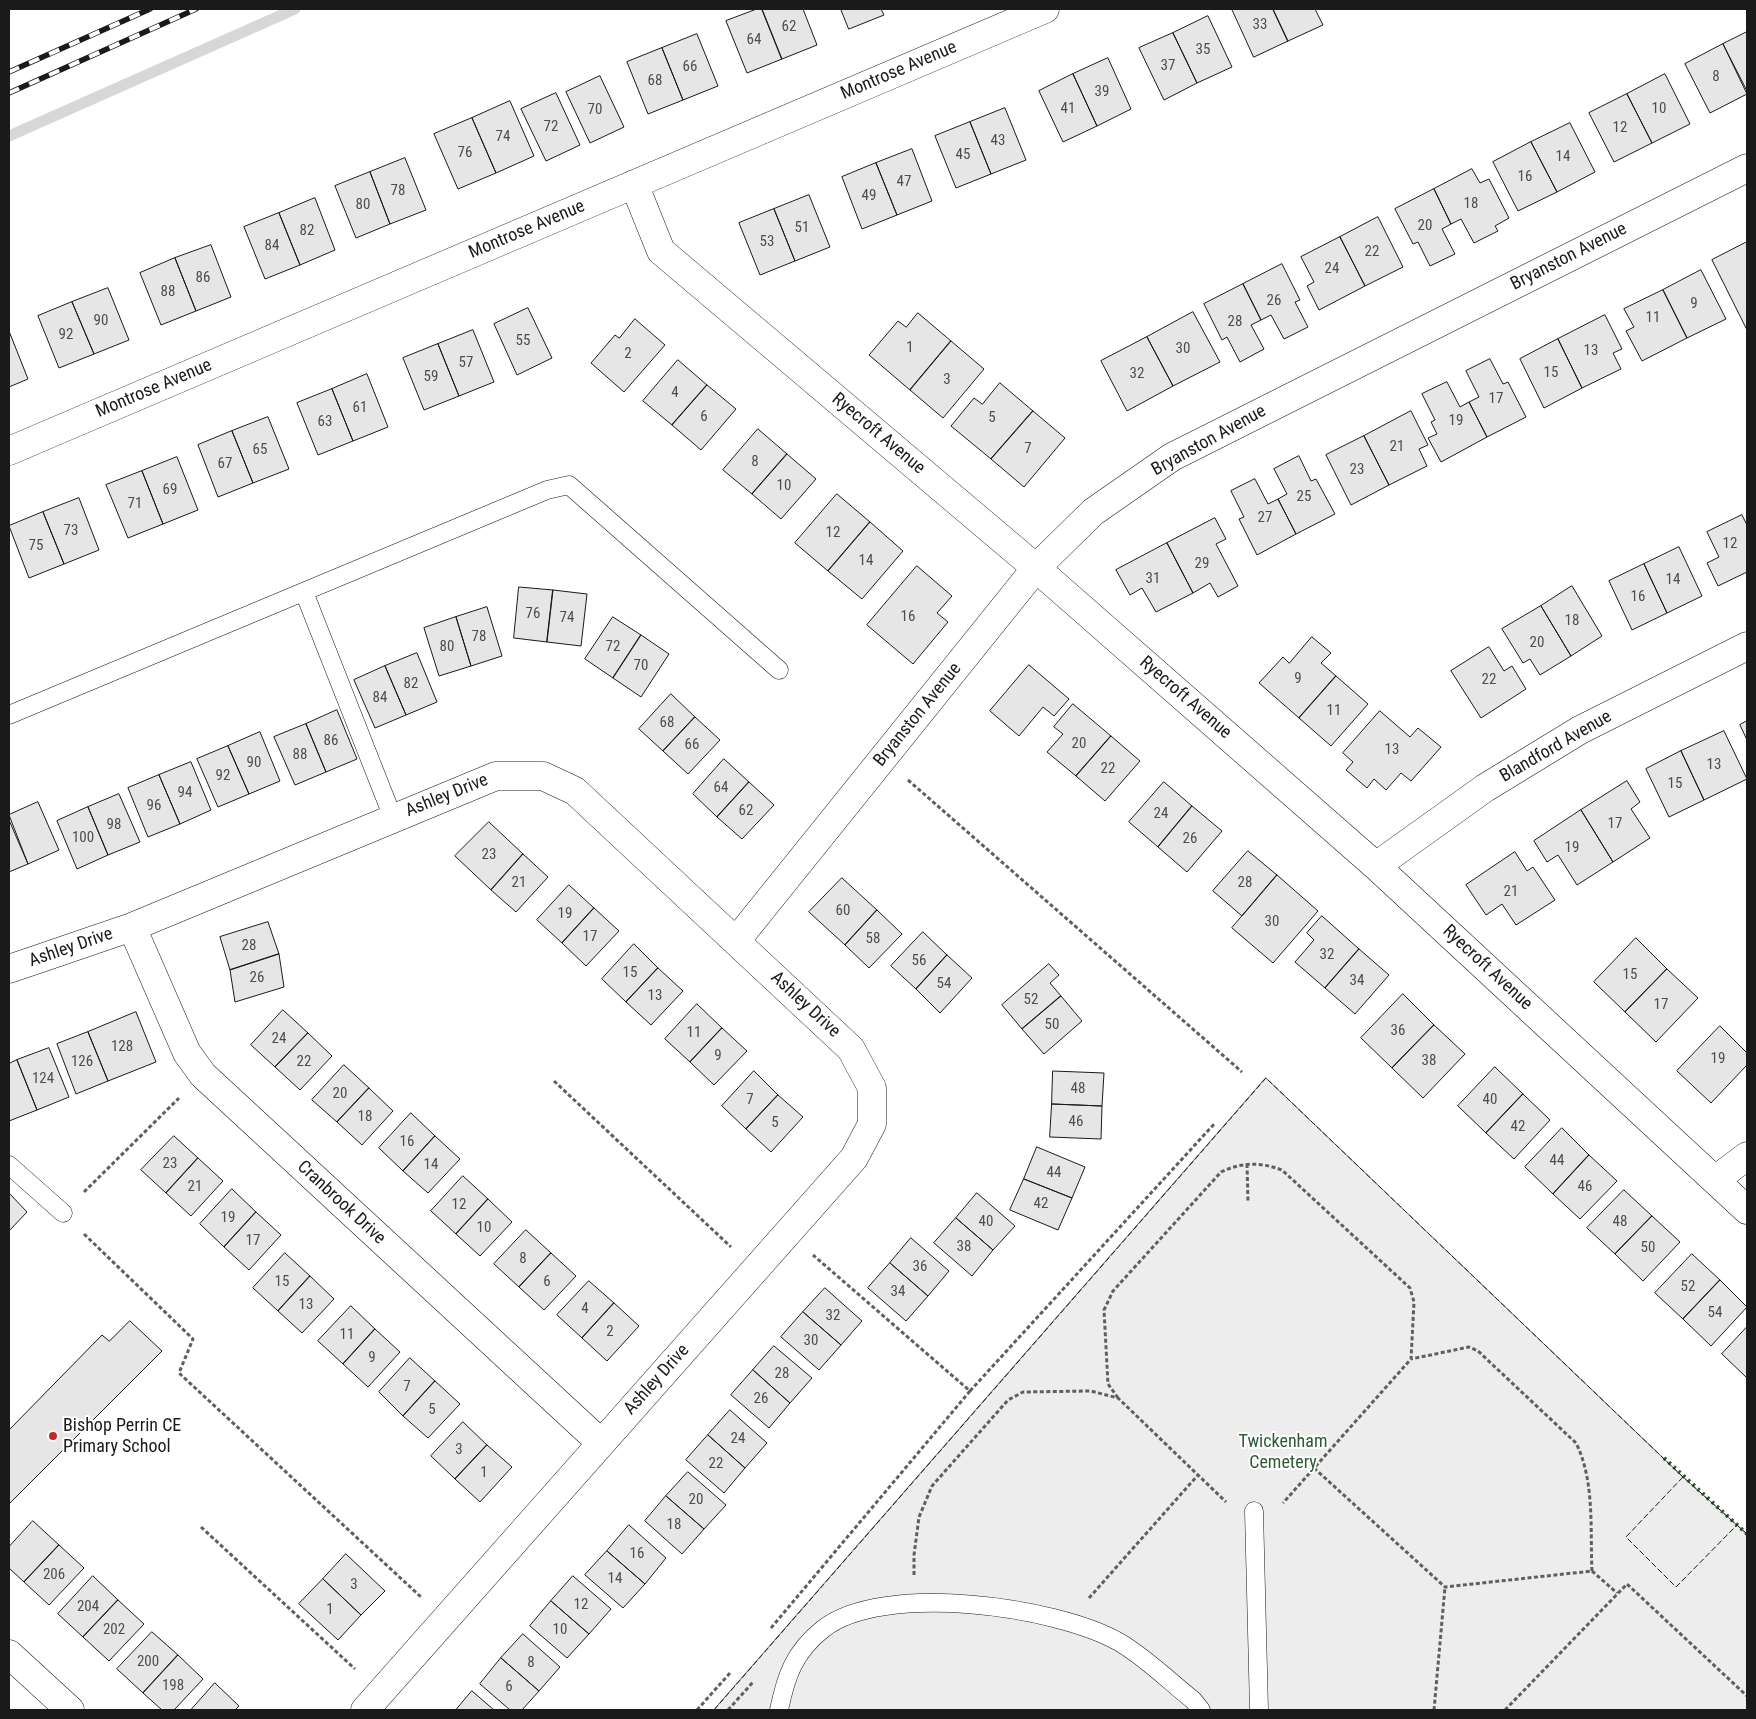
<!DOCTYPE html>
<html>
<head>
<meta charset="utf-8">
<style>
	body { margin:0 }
	#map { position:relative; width:1756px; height:1719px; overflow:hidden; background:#fff; font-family:"Roboto Condensed",sans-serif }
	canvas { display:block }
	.frame { position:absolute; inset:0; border:10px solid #1a1a1a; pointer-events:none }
</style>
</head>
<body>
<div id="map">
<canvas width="1756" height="1719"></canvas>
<div class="frame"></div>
</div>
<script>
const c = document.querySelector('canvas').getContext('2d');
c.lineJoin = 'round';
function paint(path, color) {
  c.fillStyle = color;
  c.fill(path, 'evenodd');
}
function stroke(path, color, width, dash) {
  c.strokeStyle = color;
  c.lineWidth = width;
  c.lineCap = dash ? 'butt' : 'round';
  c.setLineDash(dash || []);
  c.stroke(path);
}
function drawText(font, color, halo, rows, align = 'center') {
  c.font = font + ' "Roboto Condensed",sans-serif';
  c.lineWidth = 4;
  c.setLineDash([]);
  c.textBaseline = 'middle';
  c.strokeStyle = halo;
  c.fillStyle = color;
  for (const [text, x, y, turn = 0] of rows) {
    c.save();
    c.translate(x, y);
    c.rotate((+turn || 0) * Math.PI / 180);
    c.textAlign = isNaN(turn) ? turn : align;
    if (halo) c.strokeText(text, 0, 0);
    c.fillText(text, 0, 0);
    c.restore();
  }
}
const built = new Path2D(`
	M1266,1078L1683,1477L1747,1534V1710H714Z`);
const stream = new Path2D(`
	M9,136L295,9`);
const building = new Path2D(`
	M757,9H762L782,59L747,73L726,21Z
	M762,9H803L817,45L782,59Z
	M841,9H881L884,15L849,29Z
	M1232,9H1273L1288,41L1254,57Z
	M1273,9H1315L1323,25L1288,41Z
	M1208,16L1232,67L1197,83L1173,33Z
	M1747,32V91L1723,44Z
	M1173,33L1197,83L1164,100L1139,48Z
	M697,34L718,86L683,100L662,48Z
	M1723,44L1747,94L1710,113L1685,64Z
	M662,48L683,100L648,114L627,62Z
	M1108,58L1131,109L1097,126L1073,74Z
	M1073,74L1097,126L1063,142L1039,91Z
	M1665,74L1690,124L1652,143L1627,94Z
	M600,76L624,127L590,143L566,92Z
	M556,93L580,145L546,161L521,109Z
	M1627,94L1652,143L1614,162L1589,113Z
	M510,101L534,156L496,173L472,118Z
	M1005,108L1026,160L991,174L970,122Z
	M472,118L496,173L458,189L434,134Z
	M970,122L991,174L956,188L935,136Z
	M1570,123L1595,172L1557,192L1531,142Z
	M1531,142L1557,192L1518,211L1493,162Z
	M912,149L932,201L897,215L876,163Z
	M405,158L426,210L390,224L370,172Z
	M876,163L897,215L862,229L842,177Z
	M1472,169L1480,183L1489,179L1509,218L1495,226L1498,231L1474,243L1461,219L1451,224L1434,189Z
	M370,172L390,224L356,238L335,186Z
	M1434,189L1451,224L1442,229L1455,254L1430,266L1418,242L1413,244L1395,209Z
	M809,195L830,247L795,261L774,209Z
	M315,198L335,250L300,265L279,213Z
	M774,209L795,261L760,275L739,223Z
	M279,213L300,265L265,279L244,227Z
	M1378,217L1403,267L1365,286L1340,237Z
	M1340,237L1365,286L1319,310L1307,286L1314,282L1301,257Z
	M1747,242V330L1712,260Z
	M211,245L231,297L196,311L175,258Z
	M175,258L196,311L161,325L140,273Z
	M1282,264L1300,300L1295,302L1308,327L1284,339L1271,315L1261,320L1243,284Z
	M1701,270L1726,319L1687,338L1663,290Z
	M1243,284L1261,320L1251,325L1264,349L1240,362L1227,337L1222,340L1204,304Z
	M108,288L129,340L94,354L72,302Z
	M1663,290L1687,338L1642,361L1626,331L1634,327L1624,309Z
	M72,302L94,354L59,368L38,316Z
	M528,308L552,358L517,375L494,324Z
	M1193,312L1220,362L1173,386L1147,337Z
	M918,313L951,341L910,390L869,355L898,321L906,327Z
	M1605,315L1622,349L1613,353L1621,369L1582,388L1558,339Z
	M635,319L665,345L624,392L591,363L615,335L619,338Z
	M473,330L494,382L459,396L438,344Z
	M9,331L28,379L9,387Z
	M1147,337L1173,386L1127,411L1101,361Z
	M1558,339L1582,388L1544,408L1520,359Z
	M951,341L984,369L943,418L910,390Z
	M438,344L459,396L424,410L403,358Z
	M1490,359L1503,384L1508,382L1526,417L1487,437L1469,402L1479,397L1466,371Z
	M678,360L707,385L672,425L643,401Z
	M367,374L388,427L353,441L332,389Z
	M1447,382L1460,407L1469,402L1487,437L1441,462L1428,438L1437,434L1431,422L1435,420L1422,394Z
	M1000,383L1033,411L991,459L951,426L974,398L982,404Z
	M707,385L736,409L701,450L672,425Z
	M332,389L353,441L318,455L297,403Z
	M1033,411L1065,438L1024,487L991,459Z
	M1411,411L1428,445L1419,449L1427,466L1389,485L1364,436Z
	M268,417L289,469L253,483L232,431Z
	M758,429L787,454L752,494L723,470Z
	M232,431L253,483L218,497L198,445Z
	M1364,436L1389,485L1351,505L1326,455Z
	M787,454L816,479L781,519L752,494Z
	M1299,456L1311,481L1316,479L1335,514L1296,534L1278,499L1287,494L1274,469Z
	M177,457L198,510L163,524L142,471Z
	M142,471L163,524L128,538L106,485Z
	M1255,479L1268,504L1278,499L1296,534L1257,555L1239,519L1244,517L1231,491Z
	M837,494L870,522L828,571L795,543Z
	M79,498L99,550L64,564L43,512Z
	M43,512L64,564L29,578L9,526Z
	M1742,515L1747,525V572L1718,586L1707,563L1719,557L1707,532Z
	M1215,518L1226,539L1216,544L1238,586L1218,597L1210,583L1193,593L1167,543Z
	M870,522L903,551L862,599L828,571Z
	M1167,543L1193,593L1156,612L1142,588L1130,595L1116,570Z
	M1679,547L1702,596L1667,613L1644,564Z
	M1644,564L1667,613L1632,630L1609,581Z
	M917,566L952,596L937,613L948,622L913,664L867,625Z
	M1572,586L1602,636L1571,656L1541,606Z
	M519,587L553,590L547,642L514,638Z
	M553,590L587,594L581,646L547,642Z
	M1541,606L1571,656L1540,675L1530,659L1523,663L1502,629Z
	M487,607L502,656L471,666L456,617Z
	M456,617L471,666L439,676L424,628Z
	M613,617L641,635L613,678L585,659Z
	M641,635L669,654L641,697L613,678Z
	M1312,637L1331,653L1321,663L1336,676L1299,718L1259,683L1283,657L1289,663Z
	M1489,647L1504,671L1512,666L1526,689L1481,718L1451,671Z
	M417,653L437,702L406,715L385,666Z
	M1029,665L1069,699L1054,716L1043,707L1019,736L990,711Z
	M385,666L406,715L375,728L354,680Z
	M1336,676L1368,704L1331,746L1299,718Z
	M671,694L695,717L663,751L639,729Z
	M1073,704L1111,736L1076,776L1047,752L1063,734L1054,727Z
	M337,710L357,759L326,772L306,724Z
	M1380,711L1410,737L1418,728L1441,747L1411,781L1401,773L1386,790L1374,779L1367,788L1346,770L1353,762L1343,753Z
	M695,717L720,740L688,774L663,751Z
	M1747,721V740L1740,725Z
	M306,724L326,772L295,785L274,737Z
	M1724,731L1747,779L1704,800L1681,751Z
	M260,732L280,781L249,794L228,746Z
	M1111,736L1140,761L1105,801L1076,776Z
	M228,746L249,794L218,807L197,759Z
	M1681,751L1704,800L1669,817L1646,769Z
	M724,759L749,782L717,817L693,794Z
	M191,762L211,810L180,824L159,775Z
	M159,775L180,824L148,837L128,788Z
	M1627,781L1640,802L1631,809L1650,838L1613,862L1581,810Z
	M749,782L774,805L742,839L717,817Z
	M1164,782L1192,806L1158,847L1129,822Z
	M119,794L140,842L108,855L88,807Z
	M38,802L59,850L28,864L9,815Z
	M1192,806L1222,831L1187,872L1158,847Z
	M88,807L108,855L77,869L57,821Z
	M1581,810L1613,862L1577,885L1558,855L1547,862L1534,841Z
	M9,820L28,864L9,872Z
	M489,822L523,854L491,890L455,856Z
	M1248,851L1277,875L1242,916L1213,891Z
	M1515,852L1527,871L1533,867L1555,900L1516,925L1502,904L1486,915L1466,885Z
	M523,854L548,877L516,912L491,890Z
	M1277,875L1318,911L1273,963L1232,928Z
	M842,878L877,910L845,945L809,912Z
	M569,885L594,908L562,943L537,920Z
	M594,908L619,931L586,966L562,943Z
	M877,910L902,934L869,968L845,945Z
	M1322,916L1359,949L1325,988L1295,962L1314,940L1307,933Z
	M268,922L279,954L230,970L220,937Z
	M923,932L947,955L916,989L891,966Z
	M1636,938L1667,969L1625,1012L1594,982Z
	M634,944L658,968L626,1002L602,979Z
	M1359,949L1389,975L1355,1014L1325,988Z
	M279,954L284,987L235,1002L230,970Z
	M947,955L972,978L940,1013L916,989Z
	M1049,964L1059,975L1050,983L1061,996L1022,1029L1002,1005Z
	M658,968L683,991L651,1025L626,1002Z
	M1667,969L1698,998L1656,1042L1625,1012Z
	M1403,994L1434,1025L1392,1068L1361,1038Z
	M1061,996L1082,1021L1044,1054L1022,1029Z
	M697,1004L722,1028L690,1062L665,1039Z
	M283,1010L308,1033L275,1067L251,1045Z
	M136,1012L156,1062L108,1081L88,1032Z
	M1434,1025L1465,1054L1423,1098L1392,1068Z
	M1720,1026L1747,1053V1065L1711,1103L1677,1071Z
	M722,1028L747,1051L714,1085L690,1062Z
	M88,1032L108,1081L76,1094L57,1044Z
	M308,1033L332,1056L300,1090L275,1067Z
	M49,1048L69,1097L37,1110L17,1060Z
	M17,1060L37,1110L9,1121V1064Z
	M344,1065L369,1088L337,1122L312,1100Z
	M1495,1067L1523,1094L1486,1133L1458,1106Z
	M754,1071L778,1095L746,1129L722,1106Z
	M1053,1071L1104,1073L1102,1106L1052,1104Z
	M369,1088L393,1111L362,1145L337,1122Z
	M1523,1094L1550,1120L1514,1159L1486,1133Z
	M778,1095L803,1117L771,1152L746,1129Z
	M1052,1104L1102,1106L1101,1139L1050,1137Z
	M411,1113L435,1136L403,1171L379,1148Z
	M1562,1128L1589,1155L1553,1194L1525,1167Z
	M174,1136L198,1158L166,1193L141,1170Z
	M435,1136L460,1159L428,1193L403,1171Z
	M1037,1147L1085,1167L1072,1198L1024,1179Z
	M1589,1155L1617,1181L1580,1219L1553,1194Z
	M198,1158L223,1181L191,1216L166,1193Z
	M463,1176L488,1199L456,1234L431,1211Z
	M1024,1179L1072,1198L1058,1230L1010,1210Z
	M232,1189L256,1212L224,1247L200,1224Z
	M1624,1190L1652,1216L1615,1254L1587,1228Z
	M9,1193L27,1212L9,1231Z
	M977,1193L1015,1226L993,1250L956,1218Z
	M488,1199L512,1222L480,1256L456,1234Z
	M256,1212L281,1235L249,1270L224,1247Z
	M1652,1216L1680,1242L1643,1281L1615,1254Z
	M956,1218L993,1250L972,1276L934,1243Z
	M526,1230L551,1253L519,1287L494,1264Z
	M911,1238L949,1271L928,1296L890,1263Z
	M285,1253L310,1276L278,1311L253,1288Z
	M551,1253L576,1276L544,1310L519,1287Z
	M1692,1254L1720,1280L1683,1319L1655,1293Z
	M890,1263L928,1296L906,1321L868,1288Z
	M310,1276L334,1299L302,1333L278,1311Z
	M1720,1280L1747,1307L1711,1346L1683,1319Z
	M589,1281L614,1303L582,1338L557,1315Z
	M825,1288L862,1321L841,1345L803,1312Z
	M614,1303L639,1326L607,1361L582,1338Z
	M351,1306L375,1329L343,1364L318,1341Z
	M803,1312L841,1345L819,1370L781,1337Z
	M130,1321L162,1351L9,1504V1430L102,1335L109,1341Z
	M1747,1327V1378L1722,1354Z
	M375,1329L400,1352L368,1387L343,1364Z
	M774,1346L812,1378L790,1403L753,1370Z
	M410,1358L435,1381L403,1416L379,1392Z
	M753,1370L790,1403L769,1428L731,1395Z
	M435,1381L460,1404L428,1438L403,1416Z
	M730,1410L767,1443L745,1468L708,1435Z
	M463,1422L487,1445L455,1479L431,1456Z
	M708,1435L745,1468L724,1493L686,1460Z
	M487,1445L512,1467L480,1502L455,1479Z
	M688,1472L726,1505L704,1529L666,1496Z
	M666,1496L704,1529L682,1554L645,1521Z
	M33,1521L59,1545L24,1582L9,1568V1547Z
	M629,1525L666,1558L645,1584L607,1551Z
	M59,1545L84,1568L49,1605L24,1582Z
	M607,1551L645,1584L623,1608L585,1575Z
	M346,1554L385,1591L361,1615L323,1579Z
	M93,1576L118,1600L83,1637L58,1614Z
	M573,1576L611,1609L589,1634L551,1601Z
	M323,1579L361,1615L338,1640L299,1604Z
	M118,1600L144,1624L109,1661L83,1637Z
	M551,1601L589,1634L567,1658L530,1626Z
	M152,1632L178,1655L143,1693L117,1669Z
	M523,1634L560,1667L539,1691L501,1658Z
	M178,1655L203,1679L174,1710H162L143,1693Z
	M501,1658L539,1691L522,1710H510L480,1684Z
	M215,1683L239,1706L235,1710H191Z
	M472,1691L494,1710H456Z`);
const path = new Path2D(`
	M908,780L1242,1072
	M554,1081L731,1247
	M1247,1164L1248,1202
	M84,1192L179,1098
	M84,1234L193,1339L179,1373L421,1597
	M970,1391L1215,1123
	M1118,1398L1108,1384L1104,1310L1113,1291L1221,1172C1242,1162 1260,1162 1282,1170L1410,1288L1414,1302L1411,1359L1283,1503
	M1314,1468L1445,1587L1592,1571C1590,1530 1595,1481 1576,1443L1478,1351L1469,1347L1411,1359
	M201,1527L355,1669
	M1592,1571L1617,1593
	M914,1575V1555L919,1517L932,1486L1008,1400L1023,1392L1091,1391L1118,1398L1226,1502
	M1089,1598L1198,1475
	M771,1628L970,1391L813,1255
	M697,1710L730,1673
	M728,1710L754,1681
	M1434,1710L1445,1587
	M1505,1710L1627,1584L1747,1696`);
const lane = new Path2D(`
	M304,592L393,818
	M9,715L547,490L569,485L779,670
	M9,1165L63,1213
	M1254,1511L1259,1710
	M779,1710C786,1676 794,1652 823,1629C882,1582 1056,1606 1119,1642C1145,1657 1169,1681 1193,1700L1201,1710`);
const street = new Path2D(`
	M634,184L661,251L1036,568L1376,866L1747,1210
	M9,451L1045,9
	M1376,866L1485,788L1580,730L1747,646
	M132,927L187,1053L203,1075L601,1443
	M736,941L1036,568L1093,512L1172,457L1747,168
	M9,969L132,927L496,776H543L575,791L851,1049L872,1088V1124L854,1158L365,1710
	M1715,1180L1747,1156
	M9,1654L70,1710`);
const rail = new Path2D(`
	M9,72L150,9
	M9,93L196,9`);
const hedge = new Path2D(`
	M1664,1458L1747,1534`);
const fence = new Path2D(`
	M1683,1477L1626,1537L1676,1587L1737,1525
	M714,1710L1266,1078L1683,1477L1747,1534`);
const markers = [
	[53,1436,5,"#c62828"]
];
const numberNames = [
	["33",1260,25],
	["62",789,27],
	["64",754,40],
	["35",1203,50],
	["37",1168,66],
	["66",690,67],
	["8",1716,77],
	["68",655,81],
	["39",1102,92],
	["41",1068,109],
	["10",1659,109],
	["70",595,110],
	["72",551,127],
	["12",1620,128],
	["74",503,137],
	["43",998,141],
	["76",465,153],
	["45",963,155],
	["14",1563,157],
	["16",1525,177],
	["47",904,182],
	["78",398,191],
	["49",869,196],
	["18",1471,204],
	["80",363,205],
	["20",1425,226],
	["51",802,228],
	["82",307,231],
	["53",767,242],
	["84",272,246],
	["22",1372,252],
	["24",1332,269],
	["86",203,278],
	["88",168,292],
	["26",1274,301],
	["9",1694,304],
	["11",1653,318],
	["90",101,321],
	["28",1235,322],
	["92",66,335],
	["55",523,341],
	["1",910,348],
	["30",1183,349],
	["13",1591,351],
	["2",628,354],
	["57",466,363],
	["15",1551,373],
	["32",1137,374],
	["59",431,377],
	["3",947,380],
	["4",675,393],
	["17",1496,399],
	["61",360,408],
	["6",704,417],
	["5",992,418],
	["19",1456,421],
	["63",325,422],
	["21",1397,447],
	["7",1028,449],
	["65",260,450],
	["8",755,462],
	["67",225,464],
	["23",1357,470],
	["10",784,486],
	["69",170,490],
	["25",1304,497],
	["71",135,504],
	["27",1265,518],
	["73",71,531],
	["12",833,533],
	["12",1730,544],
	["75",36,546],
	["14",866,561],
	["29",1202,564],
	["31",1153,579],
	["14",1673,580],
	["16",1638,597],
	["76",533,614],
	["16",908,617],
	["74",567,618],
	["18",1572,621],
	["78",479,637],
	["20",1537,643],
	["80",447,647],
	["72",613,647],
	["70",641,666],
	["9",1298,679],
	["22",1489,680],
	["82",411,684],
	["84",380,698],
	["11",1334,711],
	["68",667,723],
	["86",331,741],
	["20",1079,744],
	["66",692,745],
	["13",1392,750],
	["88",300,755],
	["90",254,763],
	["13",1714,765],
	["22",1108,769],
	["92",223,776],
	["15",1675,784],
	["64",721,788],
	["94",185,793],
	["96",154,806],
	["62",746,811],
	["24",1161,814],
	["17",1615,824],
	["98",114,825],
	["100",83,838],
	["26",1190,839],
	["19",1572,848],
	["23",489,855],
	["21",519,883],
	["28",1245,883],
	["21",1511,892],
	["60",843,911],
	["19",565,914],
	["30",1272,922],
	["17",590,937],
	["58",873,939],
	["28",249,946],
	["32",1327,955],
	["56",919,961],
	["15",630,973],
	["15",1630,975],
	["26",257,978],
	["34",1357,981],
	["54",944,984],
	["13",655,996],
	["52",1031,1000],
	["17",1661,1005],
	["50",1052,1025],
	["36",1398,1031],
	["11",694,1033],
	["24",279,1039],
	["128",122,1047],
	["9",718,1056],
	["19",1718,1059],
	["38",1429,1061],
	["126",82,1062],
	["22",304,1062],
	["124",43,1079],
	["48",1078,1089],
	["20",340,1094],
	["7",750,1100],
	["40",1490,1100],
	["18",365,1117],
	["46",1076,1122],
	["5",775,1123],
	["42",1518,1127],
	["16",407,1142],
	["44",1557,1161],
	["23",170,1164],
	["14",431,1165],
	["44",1054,1173],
	["21",195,1187],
	["46",1585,1187],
	["42",1041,1204],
	["12",459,1205],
	["19",228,1218],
	["40",986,1222],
	["48",1620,1222],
	["10",484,1228],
	["17",253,1241],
	["38",964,1247],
	["50",1648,1248],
	["8",523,1259],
	["36",920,1267],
	["15",282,1282],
	["6",547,1282],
	["52",1688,1287],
	["34",898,1292],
	["13",306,1305],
	["4",585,1309],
	["54",1715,1313],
	["32",833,1316],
	["2",610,1332],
	["11",347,1335],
	["30",811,1341],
	["9",372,1358],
	["28",782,1374],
	["7",407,1387],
	["26",761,1399],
	["5",432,1410],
	["24",738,1439],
	["3",459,1450],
	["22",716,1464],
	["1",484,1473],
	["20",696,1500],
	["18",674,1525],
	["16",637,1554],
	["206",54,1575],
	["14",615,1579],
	["3",354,1585],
	["12",581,1605],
	["204",88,1607],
	["1",330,1610],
	["202",114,1630],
	["10",560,1630],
	["200",148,1662],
	["8",531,1663],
	["198",173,1686],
	["6",509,1687]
];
const streetNames = [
	["Montrose Avenue",899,71,-23],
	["Montrose Avenue",527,230,-23],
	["Bryanston Avenue",1569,257,-27],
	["Montrose Avenue",154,389,-23],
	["Ryecroft Avenue",878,434,40],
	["Bryanston Avenue",1209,441,-29],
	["Ryecroft Avenue",1185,698,41],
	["Bryanston Avenue",918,715,-51],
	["Blandford Avenue",1556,747,-30],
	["Ashley Drive",447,796,-22],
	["Ashley Drive",71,948,-19],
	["Ryecroft Avenue",1487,968,43],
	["Ashley Drive",805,1005,43],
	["Cranbrook Drive",341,1203,43],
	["Ashley Drive",657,1380,-48]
];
const poiNames = [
	["Bishop Perrin CE",63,1426],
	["Primary School",63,1447]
];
const parkNames = [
	["Twickenham",1283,1442],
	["Cemetery",1283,1463]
];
paint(built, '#ededed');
stroke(built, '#6a6a6a', 1);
stroke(stream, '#d7d7d7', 11);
paint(building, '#e6e6e6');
stroke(building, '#1a1a1a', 1);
stroke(lane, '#1a1a1a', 19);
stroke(street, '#1a1a1a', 29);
stroke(path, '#5f5f5f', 3, [4, 2.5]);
stroke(lane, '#fff', 18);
stroke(street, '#fff', 28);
stroke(rail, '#1a1a1a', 5.5);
stroke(rail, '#fff', 4, [11]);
stroke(hedge, '#2b5a34', 4, [2.5, 4]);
stroke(fence, '#1a1a1a', 1, [6, 2.5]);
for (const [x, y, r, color] of markers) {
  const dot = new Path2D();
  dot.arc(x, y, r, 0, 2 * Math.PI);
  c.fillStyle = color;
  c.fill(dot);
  stroke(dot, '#fff', 2);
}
drawText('15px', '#4d4d4d', null, numberNames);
drawText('18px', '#1a1a1a', '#fff', streetNames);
drawText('18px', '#1a1a1a', '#fff', poiNames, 'left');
drawText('18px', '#2b5a34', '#fff', parkNames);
</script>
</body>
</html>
